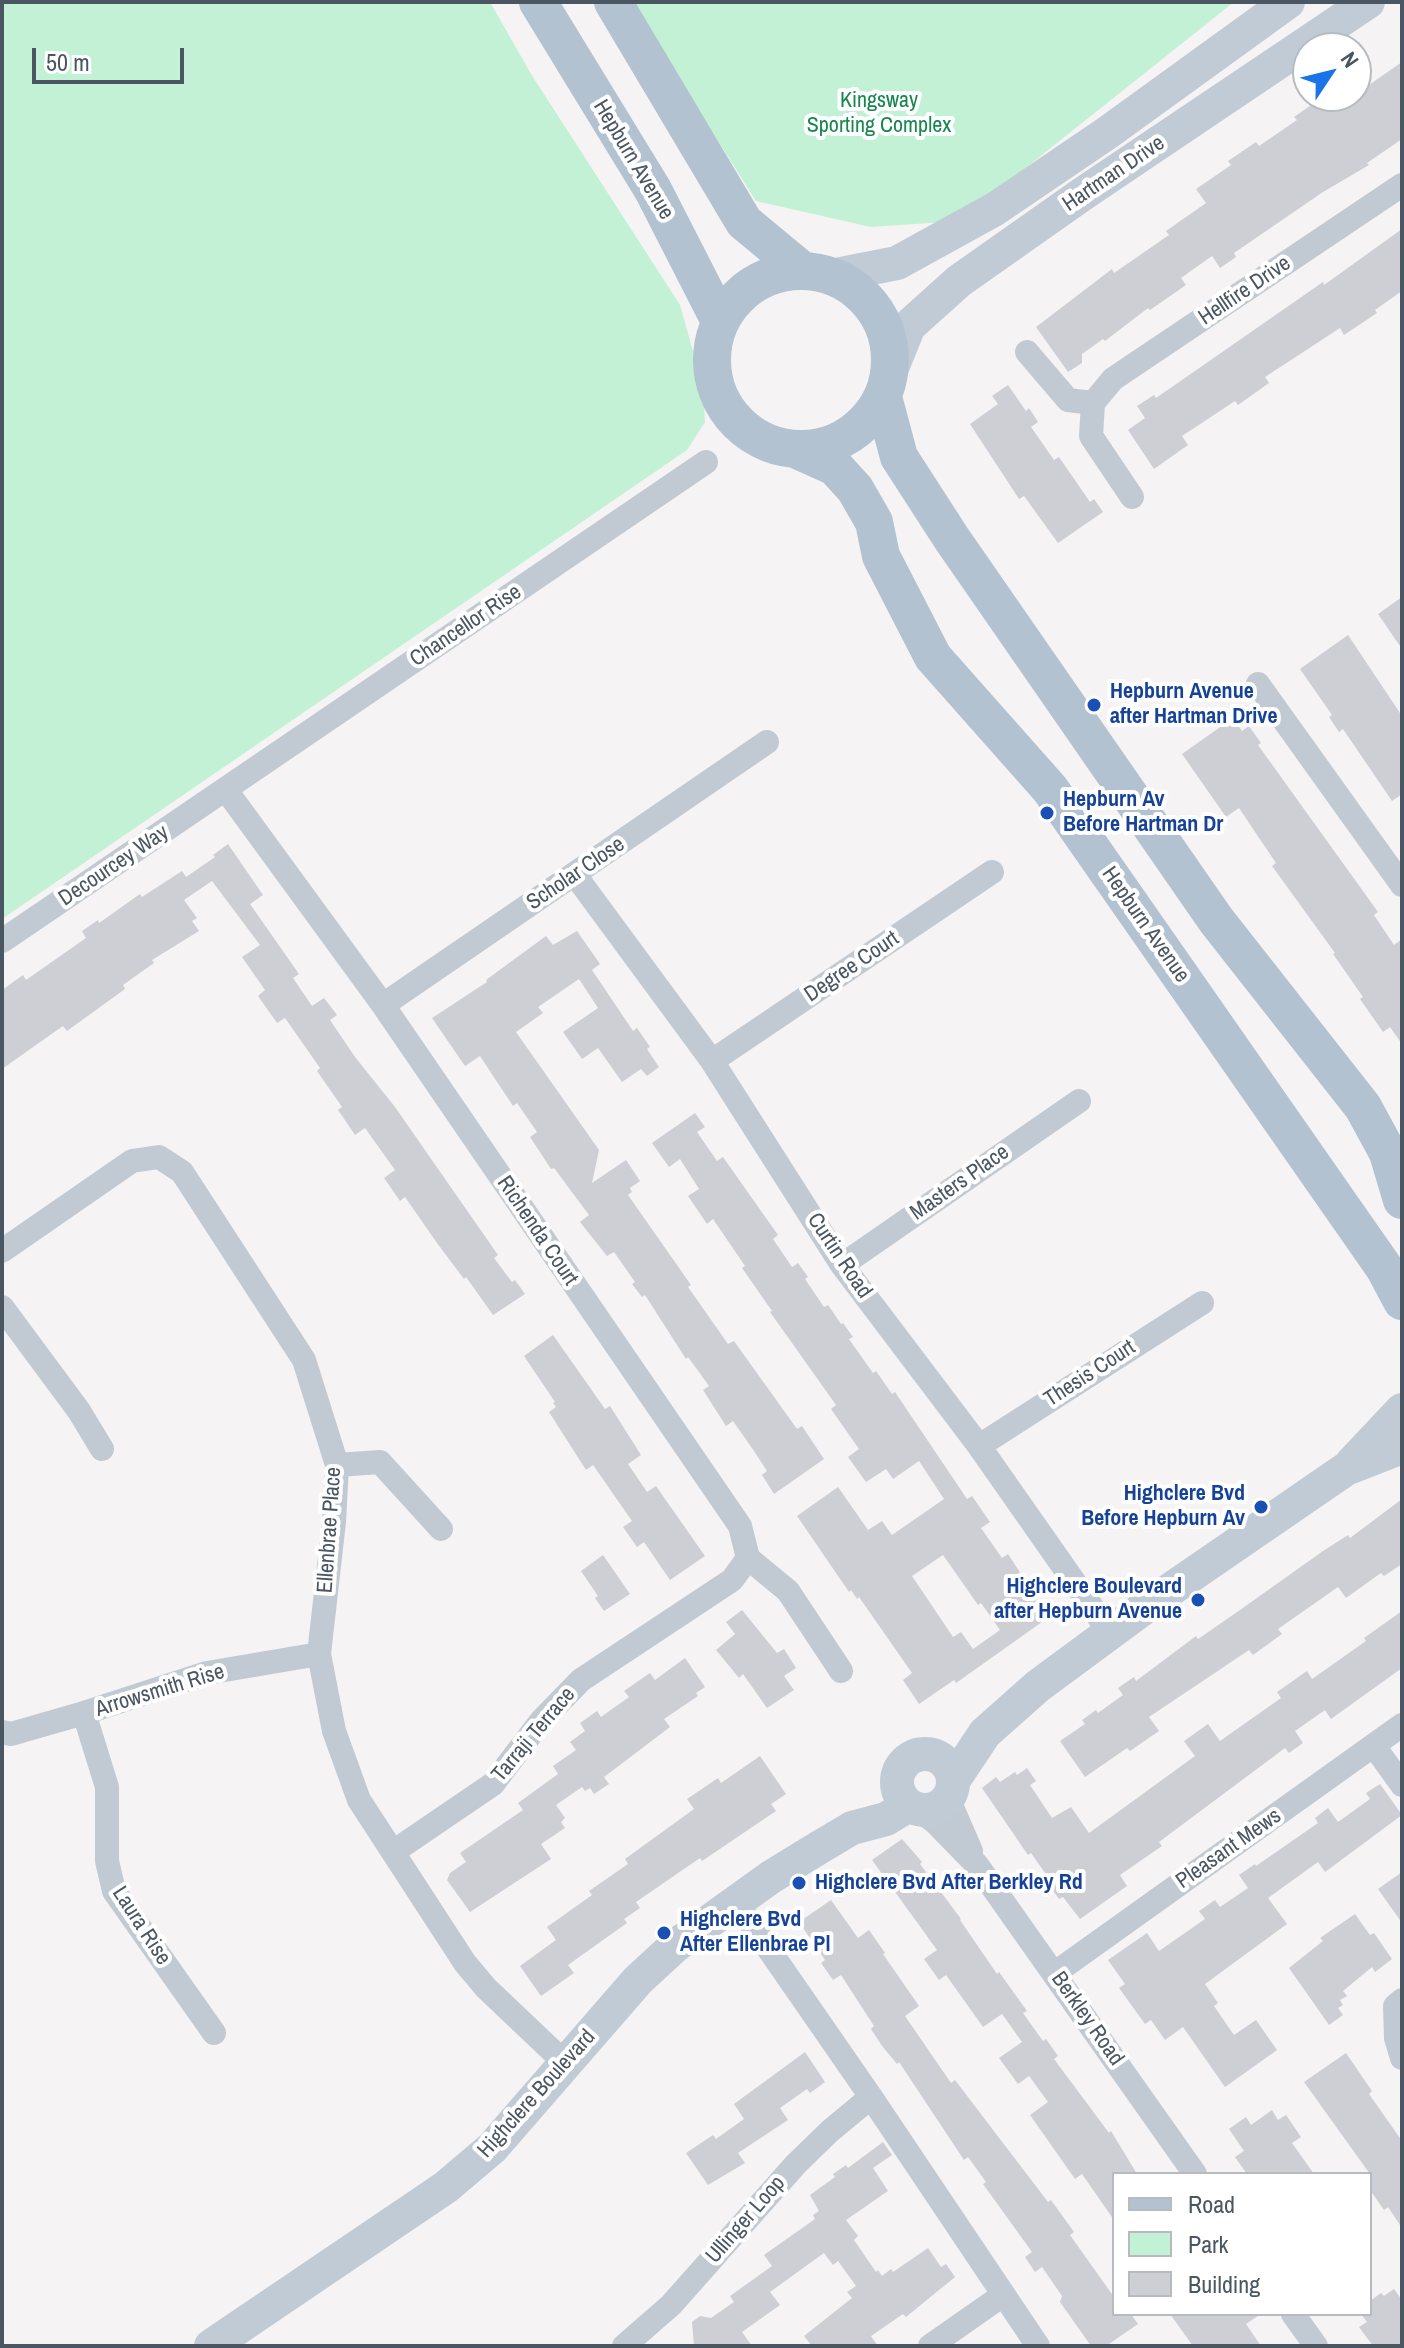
<!DOCTYPE html>
<html>
<head>
<meta charset="utf-8">
<style>
	body { margin:0 }
	#map { position:relative; width:1404px; height:2348px; overflow:hidden; background:#f5f3f3; font-family:"Archivo Narrow",sans-serif }
	canvas { display:block }
	.frame { position:absolute; inset:0; border:4px solid #4a5661; pointer-events:none }
	.legend { position:absolute; left:1112px; top:2172px; width:260px; height:144px; box-sizing:border-box; background:#fff; border:2px solid #b7bbc0; margin:0; padding:10px 14px; list-style:none; font-size:24px; color:#4a5661 }
	.legend li { display:flex; align-items:center; gap:16px; height:40px }
	.legend b { width:40px; border:2px solid #b7bbc0 }
	.north { position:absolute; left:1292px; top:32px; width:80px; height:80px; box-sizing:border-box; background:#fff; border:2px solid #b7bbc0; border-radius:50%; rotate:55deg; font-size:22px; font-weight:700; line-height:32px; text-align:center; color:#4a5661 }
	.north::after { content:''; display:block; margin:auto; width:28px; height:36px; background:#1a73e8; clip-path:polygon(50% 0,100% 100%,50% 72%,0 100%) }
	.scale { position:absolute; left:32px; top:48px; width:152px; height:36px; box-sizing:border-box; border:4px solid #4a5661; border-top:0; padding-left:10px; font-size:24px; line-height:28px; white-space:nowrap; color:#4a5661; -webkit-text-stroke:6px #fff; paint-order:stroke }
</style>
</head>
<body>
<div id="map">
<canvas width="1404" height="2348"></canvas>
<div class="frame"></div>
<ul class="legend">
<li><b style="height:10px;background:#b3c2d1"></b>Road</li>
<li><b style="height:22px;background:#c3f1d5"></b>Park</li>
<li><b style="height:22px;background:#cdcfd5"></b>Building</li>
</ul>
<div class="north">N</div>
<div class="scale">50 m</div>
</div>
<script>
const c = document.querySelector('canvas').getContext('2d');
c.lineJoin = 'round';
function paint(path, color) {
  c.fillStyle = color;
  c.fill(path, 'evenodd');
}
function stroke(path, color, width, dash) {
  c.strokeStyle = color;
  c.lineWidth = width;
  c.lineCap = dash ? 'butt' : 'round';
  c.setLineDash(dash || []);
  c.stroke(path);
}
function drawText(font, color, halo, rows, align = 'center') {
  c.font = font + ' "Archivo Narrow",sans-serif';
  c.lineWidth = 8;
  c.setLineDash([]);
  c.textBaseline = 'middle';
  c.strokeStyle = halo;
  c.fillStyle = color;
  for (const [text, x, y, turn = 0] of rows) {
    c.save();
    c.translate(x, y);
    c.rotate((+turn || 0) * Math.PI / 180);
    c.textAlign = isNaN(turn) ? turn : align;
    if (halo) c.strokeText(text, 0, 0);
    c.fillText(text, 0, 0);
    c.restore();
  }
}
const green = new Path2D(`
	M2,2H490L531,74L680,305L703,387L705,422L687,450L2,919Z
	M634,2H1234L959,221L871,227L756,201L644,24Z`);
const building = new Path2D(`
	M1402,62V139L1367,163L1369,165L1323,192L1234,253L1236,257L1220,268L1212,256L1181,278L1186,285L1150,310L1148,308L1105,341L1103,339L1082,354V363L1068,372L1036,327L1112,269L1114,273L1169,235L1166,231L1206,203L1196,189L1231,165L1228,161L1256,142L1259,146L1297,120L1294,117L1324,96H1356V72L1366,87Z
	M1402,229V291L1375,310L1377,313L1344,335L1340,328L1265,377L1269,383L1238,405L1235,401L1182,436L1188,445L1154,469L1128,430L1145,418L1137,406L1154,395L1156,398L1323,282L1324,285Z
	M1008,385L1026,411L1029,408L1038,422L1031,427L1054,460L1059,457L1090,502L1094,499L1103,512L1058,543L1024,496L1019,499L970,424L998,404L992,396Z
	M1402,597V649L1378,614Z
	M1348,635L1402,716V794L1392,801L1343,729L1339,732L1329,717L1332,715L1300,669Z
	M1233,718L1242,731L1249,726L1261,743L1258,745L1378,912L1374,915L1394,945L1402,939V1044L1390,1027L1383,1032L1360,999L1363,997L1333,954L1335,953L1272,866L1276,863L1239,808L1226,817L1182,754Z
	M228,844L263,895L250,904L299,974L293,978L312,1006L324,998L337,1015L330,1020L355,1057L395,1107L498,1255L494,1258L512,1282L515,1280L525,1294L493,1315L466,1277L464,1279L437,1243L405,1197L400,1201L384,1178L395,1170L365,1128L355,1135L338,1110L342,1107L317,1071L320,1068L285,1018L277,1023L258,996L265,990L242,957L260,945L212,881L184,900L197,918L192,921L199,931L152,960L154,963L123,985L125,989L67,1031L63,1026L2,1069V990L23,975L26,980L86,938L82,931L98,920L99,923L140,894L142,897L182,871L186,877L215,857L213,855Z
	M577,931L600,964L592,970L633,1031L637,1028L650,1047L647,1049L659,1067L647,1076L641,1069L622,1082L598,1048L582,1059L563,1032L598,1008L579,979L538,1007L543,1013L516,1032L599,1150L592,1183L626,1160L640,1181L630,1188L632,1192L628,1195L691,1285L688,1287L728,1344L734,1341L797,1429L802,1426L824,1459L774,1494L762,1475L767,1471L754,1451L733,1421L726,1426L703,1390L709,1386L688,1357L686,1359L645,1295L642,1297L632,1284L635,1282L614,1252L607,1256L580,1222L589,1215L554,1168L551,1169L530,1137L537,1132L517,1103L513,1106L480,1056L465,1066L432,1018L487,982L486,980L546,936L553,945Z
	M695,1113L705,1127L697,1132L717,1161L723,1157L778,1235L773,1239L792,1267L798,1263L808,1277L805,1279L824,1307L828,1305L841,1324L843,1323L853,1337L849,1339L873,1373L876,1371L892,1394L895,1392L967,1499L972,1496L990,1522L981,1528L1002,1558L1008,1554L1049,1617L956,1683L954,1680L919,1704L903,1680L912,1673L859,1597L857,1599L851,1590L849,1592L797,1516L838,1487L868,1530L882,1521L892,1535L944,1499L919,1461L893,1479L886,1469L866,1482L848,1457L859,1449L831,1409L836,1405L770,1312L772,1311L742,1268L745,1266L713,1219L707,1224L688,1196L699,1189L680,1159L669,1167L652,1143ZM943,1555L978,1605L981,1603L1000,1630L973,1649L961,1632L953,1637L912,1576Z
	M553,1335L605,1409L610,1406L641,1455L628,1464L647,1492L656,1486L705,1556L670,1580L644,1542L637,1547L623,1527L632,1521L593,1465L586,1470L549,1412L556,1407L553,1403L555,1402L524,1356Z
	M1402,1499V1564L1384,1576L1381,1573L1346,1598L1338,1587L1278,1629L1282,1634L1253,1655L1249,1650L1149,1717L1159,1731L1130,1751L1127,1748L1085,1777L1060,1741L1085,1724L1082,1720L1096,1710L1098,1713L1123,1695L1118,1688L1134,1677L1136,1681L1196,1636L1198,1639L1240,1610L1323,1551L1348,1535L1350,1538Z
	M603,1555L630,1594L604,1611L595,1598L598,1596L581,1571Z
	M742,1610L777,1653L784,1649L796,1668L784,1676L794,1690L767,1708L743,1674L739,1678L716,1650L735,1634L726,1622Z
	M1402,1611V1668L1331,1719L1325,1710L1295,1731L1303,1743L1289,1753L1285,1748L1159,1842L1162,1846L1120,1875L1127,1886L1080,1919L1063,1897L1059,1899L1047,1882L1050,1880L1031,1853L1028,1855L982,1788L996,1777L1000,1782L1015,1772L1017,1775L1027,1768L1036,1781L1030,1785L1052,1818L1071,1807L1089,1833L1195,1756L1184,1741L1208,1724L1220,1741L1281,1698L1277,1692L1307,1671L1312,1679L1366,1641L1364,1638Z
	M685,1658L705,1687L696,1693L698,1696L664,1719L670,1727L604,1777L609,1784L594,1794L590,1788L585,1791L582,1787L556,1805L565,1818L561,1822L565,1828L541,1844L551,1859L470,1912L447,1880L450,1873L466,1862L460,1853L523,1810L518,1803L558,1774L553,1766L576,1750L570,1742L585,1731L580,1723L597,1711L601,1717L629,1697L624,1691L650,1673L655,1680Z
	M760,1756L786,1794L771,1804L776,1811L702,1861L700,1858L636,1902L640,1908L624,1919L627,1923L568,1965L574,1973L541,1996L520,1966L556,1940L547,1927L592,1895L589,1891L628,1864L625,1859L694,1809L687,1799L718,1778L721,1783Z
	M1380,1784L1402,1815L1325,1872L1318,1862L1268,1898L1287,1924L1205,1984L1218,2003L1214,2006L1234,2035L1256,2020L1277,2050L1225,2087L1183,2027L1165,2040L1151,2020L1145,2024L1119,1988L1125,1984L1108,1960L1147,1933L1159,1951L1205,1919L1199,1911L1215,1900L1220,1907L1248,1888L1239,1875L1255,1864L1256,1866L1318,1823L1315,1818L1328,1808L1338,1822L1370,1799L1366,1793Z
	M902,1839L922,1862L920,1864L961,1919L960,1920L997,1974L999,1972L1027,2011L1023,2013L1043,2041L1046,2039L1058,2056L1054,2059L1109,2133L1111,2131L1137,2174H1114V2220L1082,2174L1075,2179L1030,2115L1048,2102L1029,2076L1018,2084L999,2058L1022,2042L1002,2014L983,2027L946,1975L939,1980L924,1959L937,1950L872,1860Z
	M1402,1872V1923L1378,1889Z
	M831,1900L858,1938L869,1930L885,1953L883,1954L919,2006L905,2016L951,2083L955,2080L1048,2202L1051,2200L1074,2232L1070,2235L1114,2297V2314H1131L1138,2324L1106,2346H1091L1060,2302L1062,2296L1042,2267L1035,2272L1025,2257L1032,2252L983,2184L986,2182L968,2157L964,2160L899,2062L897,2064L882,2046L871,2029L874,2026L841,1975L833,1980L821,1963L825,1960L799,1922Z
	M1355,1914L1370,1935L1374,1933L1392,1959L1375,1972L1372,1967L1343,1991L1347,1996L1340,2000L1343,2005L1338,2008L1343,2015L1329,2025L1289,1968L1323,1941L1320,1938Z
	M805,2052L825,2082L810,2093L807,2089L780,2108L788,2120L738,2153L745,2163L708,2185L686,2153L713,2135L716,2139L744,2119L734,2104Z
	M1346,2053L1372,2091L1369,2094L1402,2141V2228L1388,2207L1384,2210L1370,2190V2174L1304,2082Z
	M1272,2110L1278,2120L1286,2115L1301,2137L1292,2143L1314,2174H1247L1235,2157L1244,2151L1229,2129L1246,2117L1251,2125Z
	M883,2142L892,2155L873,2168L888,2191L846,2220L858,2236L854,2240L876,2272L878,2270L882,2276L891,2269L893,2272L928,2248L941,2267L946,2264L955,2277L906,2317L903,2314L871,2336L878,2346H812L804,2336L852,2298L847,2292L856,2286L838,2261L833,2265L824,2253L770,2292L780,2305L742,2332L752,2346H694L692,2322L700,2316L711,2318L734,2302L730,2296L772,2266L764,2255L815,2219L813,2215L819,2211L810,2195L835,2177L833,2174L846,2165L848,2168Z
	M1394,2289L1402,2300V2346H1373L1359,2327L1367,2322L1361,2314H1370V2301L1381,2293L1384,2296Z
	M1170,2314H1261L1246,2324L1261,2346H1193Z`);
const street = new Path2D(`
	M1027,352L1068,400L1093,403
	M1132,497L1091,436L1093,403L1113,379L1402,185
	M1258,684L1402,885
	M226,790L383,1005L740,1526L748,1558L788,1591L841,1671
	M575,875L712,1061L842,1265L979,1446L1110,1633
	M2,941L706,462
	M383,1005L767,742
	M712,1061L992,872
	M2,1251L132,1161L159,1157L182,1172L304,1360L337,1465L334,1522L319,1654L334,1731L359,1800L465,1963L486,1988L565,2063
	M842,1265L1079,1101
	M2,1307L79,1411L102,1449
	M979,1446L1202,1303
	M337,1465L380,1462L441,1529
	M84,1713L107,1787V1861L114,1891L214,2033
	M2,1732L11,1734L84,1713L207,1673L319,1654
	M1374,1746L1402,1785
	M948,1798L971,1851
	M918,1809L936,1823L977,1865L1195,2174
	M393,1852L493,1784L541,1721L581,1680L732,1580L748,1558
	M736,1902L871,2097L1038,2346
	M1055,1973L1402,1725
	M1402,2000L1395,2006L1396,2038L1402,2058
	M1293,2314L1316,2346
	M624,2346L671,2305L796,2164L830,2131L871,2097
	M930,2346L1003,2295`);
const secondary = new Path2D(`
	M831,276L897,263L995,209L1107,133L1288,2
	M890,373L909,326L959,281L1084,193L1368,2
	M1352,1463L1402,1410
	M897 1782a28 28 0 1 1 56 0a28 28 0 1 1-56 0Z
	M953,1781L985,1733L1038,1686L1145,1607L1346,1469L1402,1447
	M211,2346L446,2187L492,2148L638,1980L675,1946L771,1877L820,1847L852,1828L886,1819L909,1805`);
const primary = new Path2D(`
	M538,2L653,190L720,321
	M613,2L744,222L803,271
	M712 360a89 89 0 1 1 178 0a89 89 0 1 1-178 0Z
	M883,397L899,457L952,539L1216,920L1363,1107L1388,1153L1402,1200
	M797,450L835,467L855,489L874,522L881,556L933,657L1050,789L1385,1269L1402,1301`);
const markers = [
	[1094,705,8,"#1a4fb4"],
	[1047,813,8,"#1a4fb4"],
	[1261,1507,8,"#1a4fb4"],
	[1198,1600,8,"#1a4fb4"],
	[799,1883,8,"#1a4fb4"],
	[664,1933,8,"#1a4fb4"]
];
const parkNames = [
	["Kingsway",879,101],
	["Sporting Complex",879,126]
];
const streetNames = [
	["Hepburn Avenue",633,160,59],
	["Hartman Drive",1114,174,-34],
	["Hellfire Drive",1245,291,-34],
	["Chancellor Rise",466,626,-34],
	["Decourcey Way",114,866,-34],
	["Scholar Close",576,874,-34],
	["Hepburn Avenue",1145,925,55],
	["Degree Court",852,967,-34],
	["Masters Place",960,1183,-35],
	["Richenda Court",537,1231,56],
	["Curtin Road",839,1256,56],
	["Thesis Court",1090,1374,-33],
	["Ellenbrae Place",330,1530,-86],
	["Arrowsmith Rise",160,1691,-17],
	["Tarraji Terrace",534,1735,-50],
	["Pleasant Mews",1229,1849,-35],
	["Laura Rise",141,1926,57],
	["Berkley Road",1087,2019,55],
	["Highclere Boulevard",537,2094,-48],
	["Ullinger Loop",746,2220,-49]
];
const transitNames = [
	["Hepburn Avenue",1110,692],
	["after Hartman Drive",1110,717],
	["Hepburn Av",1063,800],
	["Before Hartman Dr",1063,825],
	["Highclere Bvd",1245,1494,"right"],
	["Before Hepburn Av",1245,1519,"right"],
	["Highclere Boulevard",1182,1587,"right"],
	["after Hepburn Avenue",1182,1612,"right"],
	["Highclere Bvd After Berkley Rd",815,1883],
	["Highclere Bvd",680,1920],
	["After Ellenbrae Pl",680,1945]
];
paint(green, '#c3f1d5');
paint(building, '#cdcfd5');
stroke(street, '#c1cad2', 24);
stroke(secondary, '#c1cbd6', 34);
stroke(primary, '#b3c2d1', 38);
for (const [x, y, r, color] of markers) {
  const dot = new Path2D();
  dot.arc(x, y, r, 0, 2 * Math.PI);
  c.fillStyle = color;
  c.fill(dot);
  stroke(dot, '#fff', 3);
}
drawText('22px', '#17864f', '#fff', parkNames);
drawText('22px', '#4a5661', '#fff', streetNames);
drawText('bold 22px', '#164399', '#fff', transitNames, 'left');
</script>
</body>
</html>
